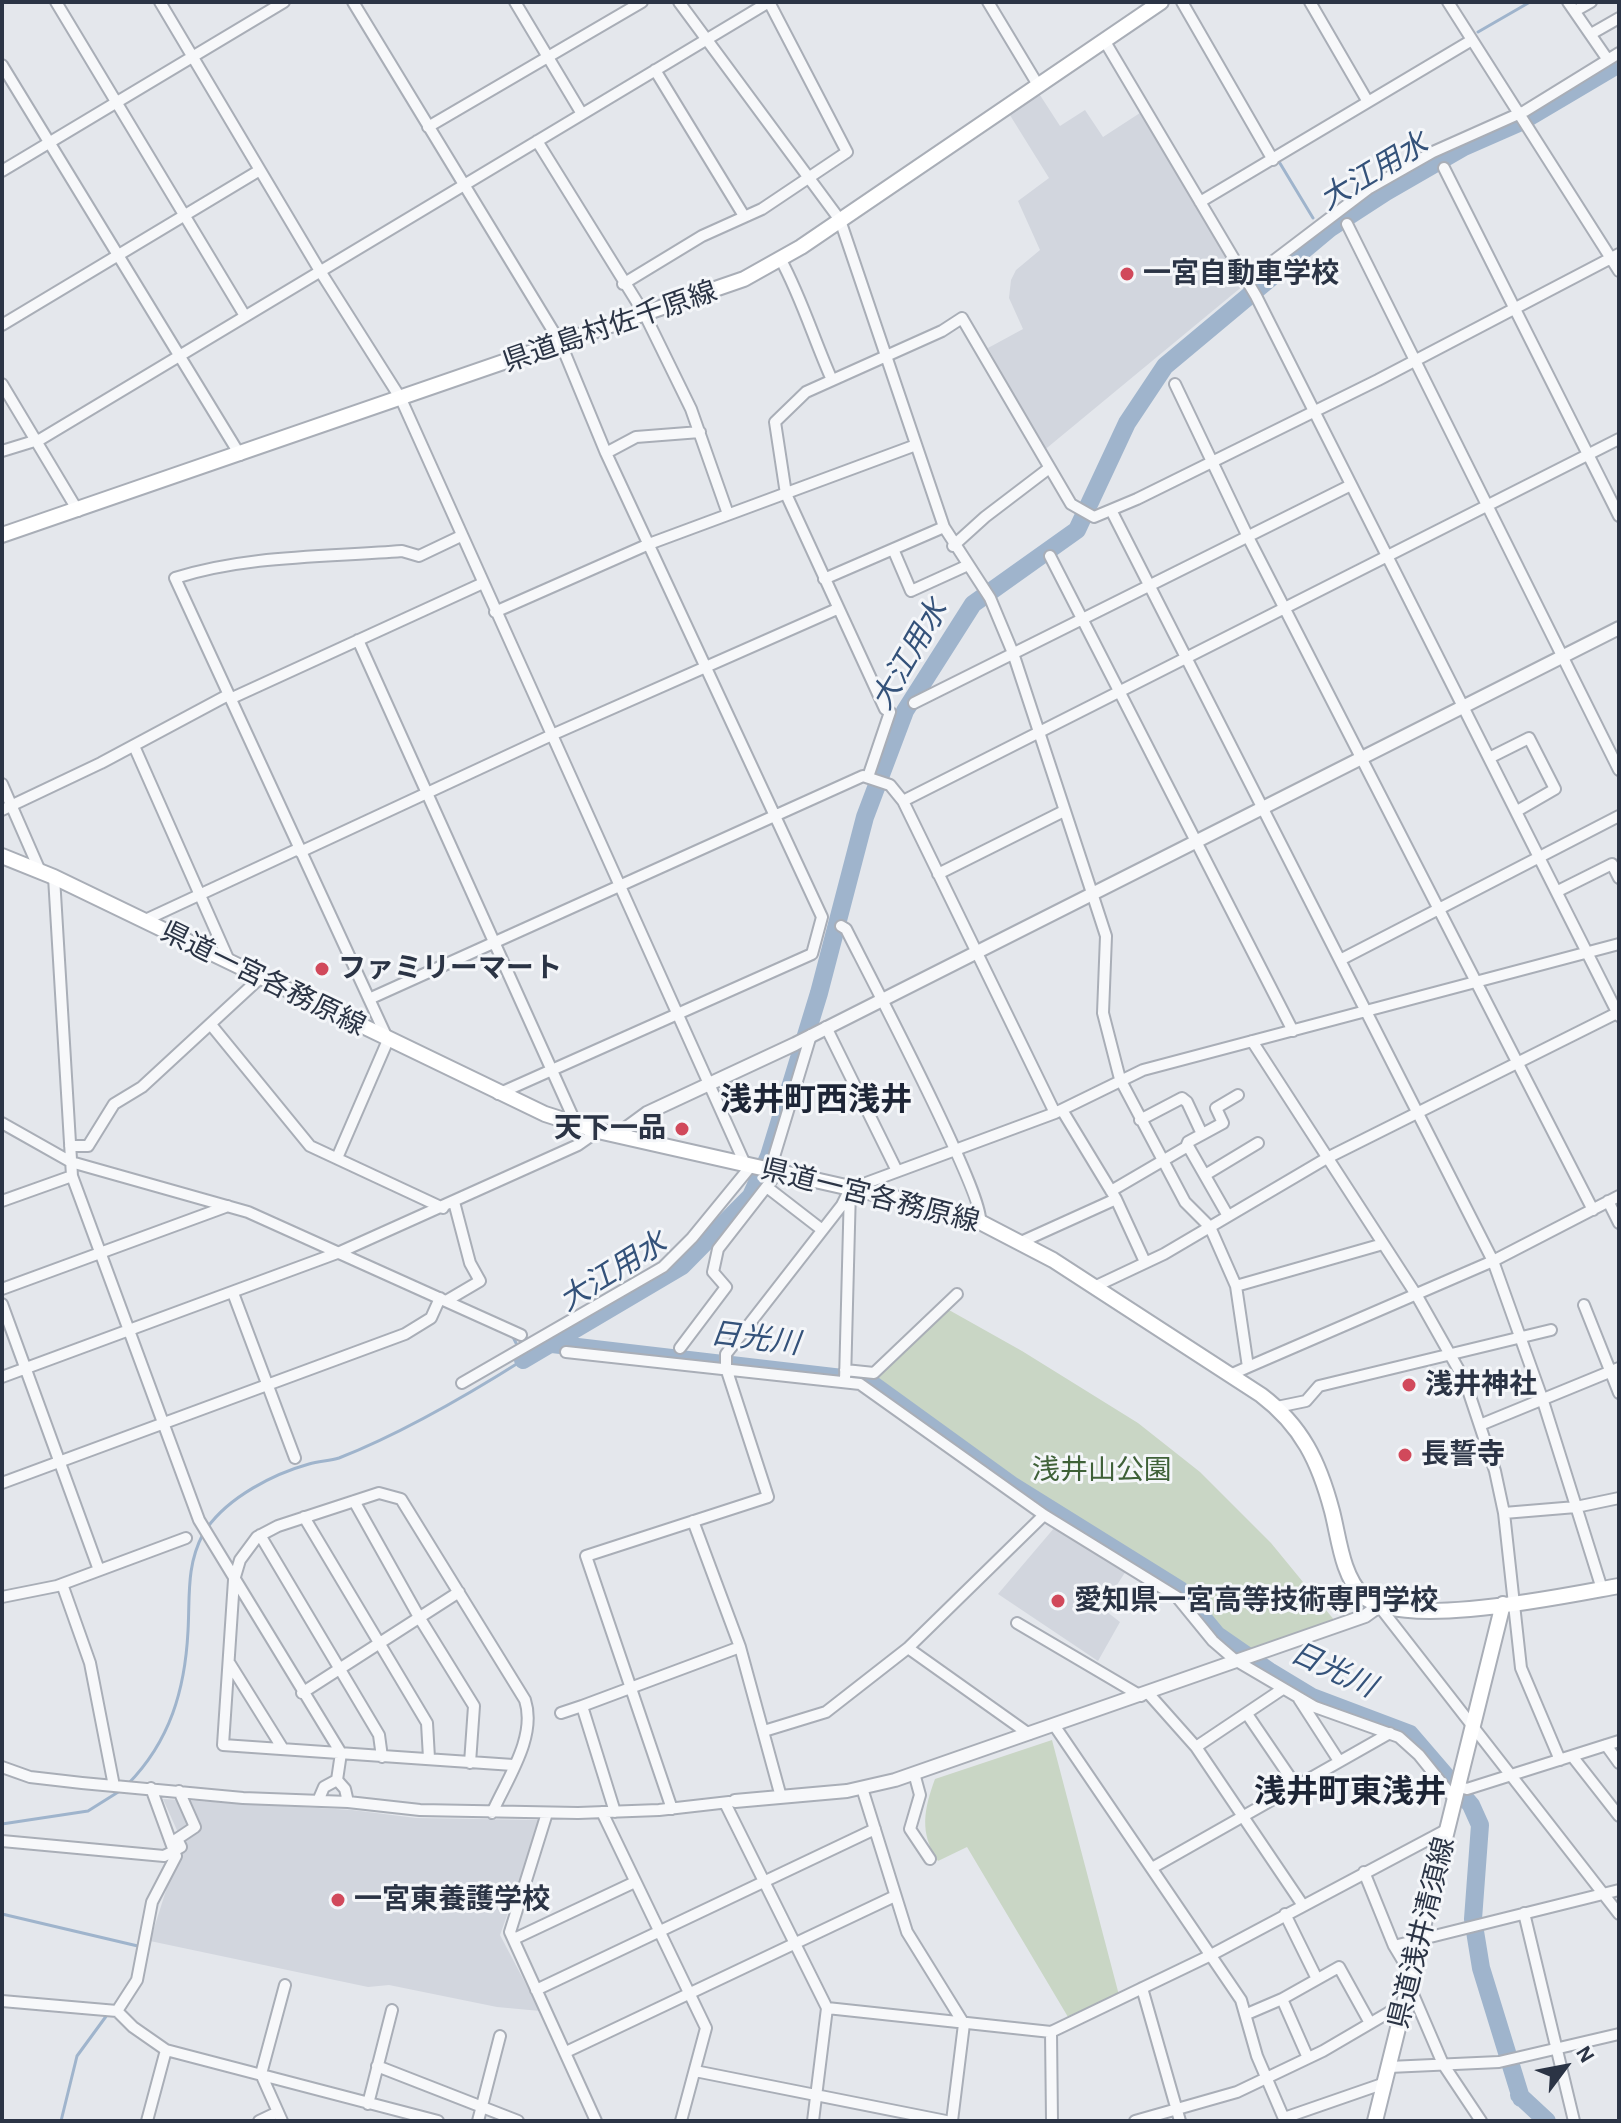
<!DOCTYPE html>
<html>
<head>
<meta charset="utf-8">
<style>
	body { margin:0 }
	#map { position:relative; width:1621px; height:2123px; overflow:hidden; background:#e4e7ec; font-family:"Alegreya Sans",sans-serif }
	canvas { display:block }
	.frame { position:absolute; inset:0; border:4px solid #2b3445; pointer-events:none }
	.north { position:absolute; left:1525px; top:2027px; width:80px; height:80px; -webkit-text-stroke:6px #f4f6f9; paint-order:stroke; rotate:58deg; font-size:22px; font-weight:700; line-height:32px; text-align:center; color:#2b3445 }
	.north::after { content:''; display:block; margin:auto; width:28px; height:36px; background:#2b3445; clip-path:polygon(50% 0,100% 100%,50% 72%,0 100%) }
</style>
</head>
<body>
<div id="map">
<canvas width="1621" height="2123"></canvas>
<div class="frame"></div>
<div class="north">N</div>
</div>
<script>
const c = document.querySelector('canvas').getContext('2d');
c.lineJoin = 'round';
function paint(path, color) {
  c.fillStyle = color;
  c.fill(path, 'evenodd');
}
function stroke(path, color, width, dash) {
  c.strokeStyle = color;
  c.lineWidth = width;
  c.lineCap = dash ? 'butt' : 'round';
  c.setLineDash(dash || []);
  c.stroke(path);
}
function drawText(font, color, halo, rows, align = 'center') {
  c.font = font + ' "Alegreya Sans","Noto Sans JP",sans-serif';
  c.lineWidth = 6;
  c.setLineDash([]);
  c.textBaseline = 'middle';
  c.strokeStyle = halo;
  c.fillStyle = color;
  for (const [text, x, y, turn = 0] of rows) {
    c.save();
    c.translate(x, y);
    c.rotate((+turn || 0) * Math.PI / 180);
    c.textAlign = isNaN(turn) ? turn : align;
    if (halo) c.strokeText(text, 0, 0);
    c.fillText(text, 0, 0);
    c.restore();
  }
}
const built = new Path2D(`
	M1038,92L1060,126L1085,110L1103,137L1143,111L1244,285L1042,452L988,348L1023,329L1009,298L1011,280L1016,270L1040,250L1018,201L1049,178L1008,112Z
	M1055,1527L1126,1571L1102,1608L1120,1622L1098,1661L998,1594Z
	M163,1799L352,1810L416,1818L541,1820L500,1935L540,2011L497,2007L389,1985L368,1987L150,1941L174,1865L184,1846Z`);
const green = new Path2D(`
	M949,1310L1022,1351L1138,1423L1200,1472L1271,1543L1335,1621L1252,1650L1225,1631L1182,1589L976,1460L873,1380Z
	M1052,1740L1120,1999L1092,2006L1071,2022L967,1847L938,1861C919,1833 924,1809 935,1779Z`);
const stream = new Path2D(`
	M1478,32L1530,2
	M1278,160L1313,218
	M497,1329L513,1337L516,1343
	M207,1528C229,1497 273,1474 309,1464C319,1461 330,1461 339,1458C403,1433 466,1396 523,1360L521,1355
	M128,1784C170,1741 185,1690 188,1631C190,1597 186,1566 203,1534
	M2,1824L88,1811L123,1789
	M2,1914L142,1947
	M61,2121L77,2056L107,2015`);
const river = new Path2D(`
	M552,1344L868,1381L1013,1486L1180,1590L1217,1635L1269,1671L1312,1697L1410,1734L1471,1805L1480,1825L1473,1919L1481,1968L1521,2098
	M523,1360L682,1266L751,1196L769,1156L819,993L865,817L905,711L973,604L1077,530L1127,423L1165,366L1329,229L1386,192L1464,147L1521,122L1619,64
	M1519,2095L1547,2121`);
const minor = new Path2D(`
	M56,2L245,316
	M160,2L320,271L401,399L745,1164
	M353,2L561,344L606,453L822,917L812,954L498,1094
	M515,2L582,114
	M679,2L840,220L944,527L990,598L1013,653L1092,893L1106,936L1103,1013L1120,1079L1185,1202L1210,1227L1236,1286L1248,1367L1230,1375
	M988,2L1038,85
	M1182,2L1273,160
	M1310,2L1368,102
	M1448,2L1619,271
	M1568,2L1608,60
	M1575,11L1591,2
	M1591,34L1619,18
	M1104,40L1256,296L1619,1016
	M2,65L240,455
	M655,70L744,216
	M428,127L642,2
	M537,141L645,315L691,409L728,514
	M1444,168L1619,516
	M2,171L284,2
	M1200,202L1472,40
	M1347,224L1619,770
	M781,260C802,299 814,340 832,380
	M1247,281L1368,189L1433,152L1525,111L1619,53
	M623,284L702,236L762,209L847,152L769,2
	M2,325L260,170
	M2,384L78,511
	M1175,384L1248,537L1593,1210
	M2,451L41,439L769,2
	M606,453L636,437L700,432
	M1111,510L1493,1261L1542,1398L1602,1589
	M953,546L985,517L1048,469
	M893,549L911,591L966,566
	M1050,556L1293,1031
	M824,579L944,527
	M495,612L649,544L916,445
	M358,640L577,1126
	M232,698L481,584
	M914,703L1351,485
	M134,746L230,963
	M1489,758L1529,738L1555,789L1517,811
	M868,777L890,712L885,709L786,494L775,422L806,392L942,331L962,318L1071,504L1094,517L1137,499L1378,380L1619,254
	M2,784L40,871
	M903,801L1619,439
	M2,810L101,763L228,695
	M300,852L554,734L837,609
	M938,874L1064,811
	M54,877L72,1176L199,1520L341,1753L337,1780L345,1789L348,1802
	M1558,891L1612,864L1619,878
	M143,921L298,849
	M841,926L846,929C865,967 987,1199 980,1222
	M1340,960L1619,816
	M369,999L863,776L890,785L903,801L1055,1113
	M212,1026L310,1146L443,1208
	M826,1027L897,1171
	M1252,1041L1417,1296L1465,1381L1495,1471L1504,1513L1521,1668L1560,1760
	M1062,1110L1116,1199L1145,1262
	M1140,1120L1182,1098L1187,1102L1202,1134
	M2,1123L71,1162L248,1212L521,1335
	M70,1146H88L114,1104L142,1087L259,979
	M1186,1147L1188,1142L1223,1123L1216,1108L1238,1095
	M337,1158L388,1040L175,578C247,555 327,557 402,551L419,556L461,536
	M770,1170L811,1035
	M1205,1175L1258,1143
	M768,1188L821,1229
	M850,1189L1055,1113L1143,1070L1619,944
	M1111,1191L1188,1146L1228,1216
	M2,1201L72,1176
	M1608,1201L1619,1223
	M1021,1242L1116,1199
	M1236,1286L1383,1244
	M1094,1287L1164,1254L1327,1158L1617,1013
	M2,1289L228,1206
	M233,1293L295,1458
	M446,1301L480,1281L470,1263L454,1202
	M2,1304L99,1570
	M1584,1305L1619,1393
	M680,1348L726,1287L713,1272L718,1249L778,1172
	M566,1352L860,1384L1044,1515L1177,1597L1213,1641L1235,1660L1315,1707L1399,1737L1419,1755L1456,1801
	M1248,1367L1493,1261L1619,1196
	M845,1370L874,1373L957,1294
	M2,1377L340,1252L578,1145L598,1131
	M462,1383L663,1267L692,1238L751,1166
	M1277,1407L1306,1401L1319,1386L1551,1330
	M1480,1425L1619,1368
	M2,1483L405,1334L431,1318L440,1298
	M354,1501L419,1617L474,1706L470,1763
	M1504,1513L1576,1507L1619,1498
	M304,1517L427,1723L429,1758
	M693,1521L740,1647L781,1797
	M260,1535L379,1735L382,1757
	M62,1584L90,1663L114,1786
	M2,1597L57,1586L186,1538
	M1379,1606L1619,1914
	M1017,1623L1141,1696
	M908,1648L1029,1734
	M230,1664L283,1749
	M302,1693L459,1592
	M1148,1693L1196,1747L1302,1904
	M1299,1699L1339,1761
	M561,1713L582,1706
	M1247,1714L1296,1786
	M1054,1725L1241,2000L1257,2056L1285,2121
	M764,1731L826,1712L908,1648L1044,1515
	M1606,1745L1619,1763
	M1196,1747L1281,1690
	M1572,1756L1619,1816
	M2,1767L30,1777L82,1783L243,1798L348,1802L420,1810L578,1813L659,1810L729,1802
	M914,1773L920,1795L910,1829L930,1859
	M1460,1787L1467,1789L1619,1741
	M862,1788L907,1932L964,2024L952,2121
	M318,1801L324,1787L337,1780
	M725,1803L827,2008L1051,2032L1211,1955L1448,1829
	M672,1809L586,1556L768,1497L726,1368V1354L842,1205L850,1189L845,1381
	M602,1812L706,2028L681,2121
	M615,1812L582,1706L740,1647
	M492,1813C507,1779 537,1737 525,1700L401,1499L379,1493L278,1526L257,1537L240,1560L234,1580L223,1745L513,1765
	M547,1813L510,1932L596,2121
	M2,1841L164,1856L174,1851L151,1788
	M1152,1868L1390,1733
	M1364,1872L1394,1946L1412,1976
	M1524,1913L1574,2121
	M1285,1914L1317,1979
	M514,1939L635,1882
	M1394,1946L1619,1890
	M1409,1985L1443,2064L1481,2121
	M1142,1988L1180,2121
	M536,1990L875,1829
	M1282,1999L1308,2058
	M2,2001L117,2011L133,2027L166,2050L438,2121
	M117,2011L137,1980L152,1902L176,1856L174,1851L181,1847L177,1839L195,1827L179,1791
	M1247,2014L1282,1999L1339,1967L1370,2023
	M1051,2032L1052,2121
	M566,2052L895,1896
	M377,2066L518,2121
	M1389,2067L1499,2062L1619,2034
	M695,2071L946,2121
	M368,2104L392,2010
	M1284,2118L1385,2083
	M147,2121L166,2050
	M259,2121L278,2112
	M282,2121L261,2074L285,1985
	M478,2121L500,2036
	M813,2121L827,2008
	M1135,2121L1237,2092L1323,2051L1405,2003`);
const tertiary = new Path2D(`
	M617,1135L647,1113L795,1044L1619,628
	M735,1801L847,1791L895,1780L1365,1616L1379,1606`);
const secondary = new Path2D(`
	M2,535L744,279L801,247L1161,2
	M2,856L54,877L545,1114L598,1131L930,1206L980,1222L1053,1260L1261,1395C1302,1426 1319,1462 1332,1511C1339,1538 1342,1576 1363,1596C1400,1631 1568,1595 1619,1586
	M1375,2121L1503,1604`);
const markers = [
	[1127,274,8,"#d1495b"],
	[322,969,8,"#d1495b"],
	[682,1129,8,"#d1495b"],
	[1409,1385,8,"#d1495b"],
	[1405,1455,8,"#d1495b"],
	[1058,1601,8,"#d1495b"],
	[338,1900,8,"#d1495b"]
];
const poiNames = [
	["一宮自動車学校",1143,274],
	["ファミリーマート",338,969],
	["天下一品",666,1129,"right"],
	["浅井神社",1425,1385],
	["長誓寺",1421,1455],
	["愛知県一宮高等技術専門学校",1074,1601],
	["一宮東養護学校",354,1900]
];
const streetNames = [
	["県道島村佐千原線",610,327,-19],
	["県道一宮各務原線",263,979,26],
	["県道一宮各務原線",870,1196,14],
	["県道浅井清須線",1422,1933,-76]
];
const parkNames = [
	["浅井山公園",1102,1471]
];
const waterNames = [
	["大江用水",1374,172,-31],
	["大江用水",910,655,-60],
	["大江用水",613,1272,-32],
	["日光川",755,1339,7],
	["日光川",1333,1670,25]
];
const quarterNames = [
	["浅井町西浅井",816,1100],
	["浅井町東浅井",1350,1792]
];
paint(built, '#d2d6de');
paint(green, '#c9d6c5');
stroke(stream, '#9fb4cc', 3);
stroke(river, '#9fb4cc', 18);
stroke(minor, '#a9aeb7', 14);
stroke(tertiary, '#a9aeb7', 16);
stroke(secondary, '#a9aeb7', 18);
stroke(minor, '#f7f8fa', 10);
stroke(tertiary, '#f7f8fa', 12);
stroke(secondary, '#fff', 14);
for (const [x, y, r, color] of markers) {
  const dot = new Path2D();
  dot.arc(x, y, r, 0, 2 * Math.PI);
  c.fillStyle = color;
  c.fill(dot);
  stroke(dot, '#f4f6f9', 3);
}
drawText('bold 28px', '#2b3445', '#f4f6f9', poiNames, 'left');
drawText('28px', '#2b3445', '#f4f6f9', streetNames);
drawText('28px', '#3f6138', '#f4f6f9', parkNames);
drawText('italic 30px', '#34527a', '#f4f6f9', waterNames);
drawText('bold 32px', '#1d2536', '#f4f6f9', quarterNames);
</script>
</body>
</html>
